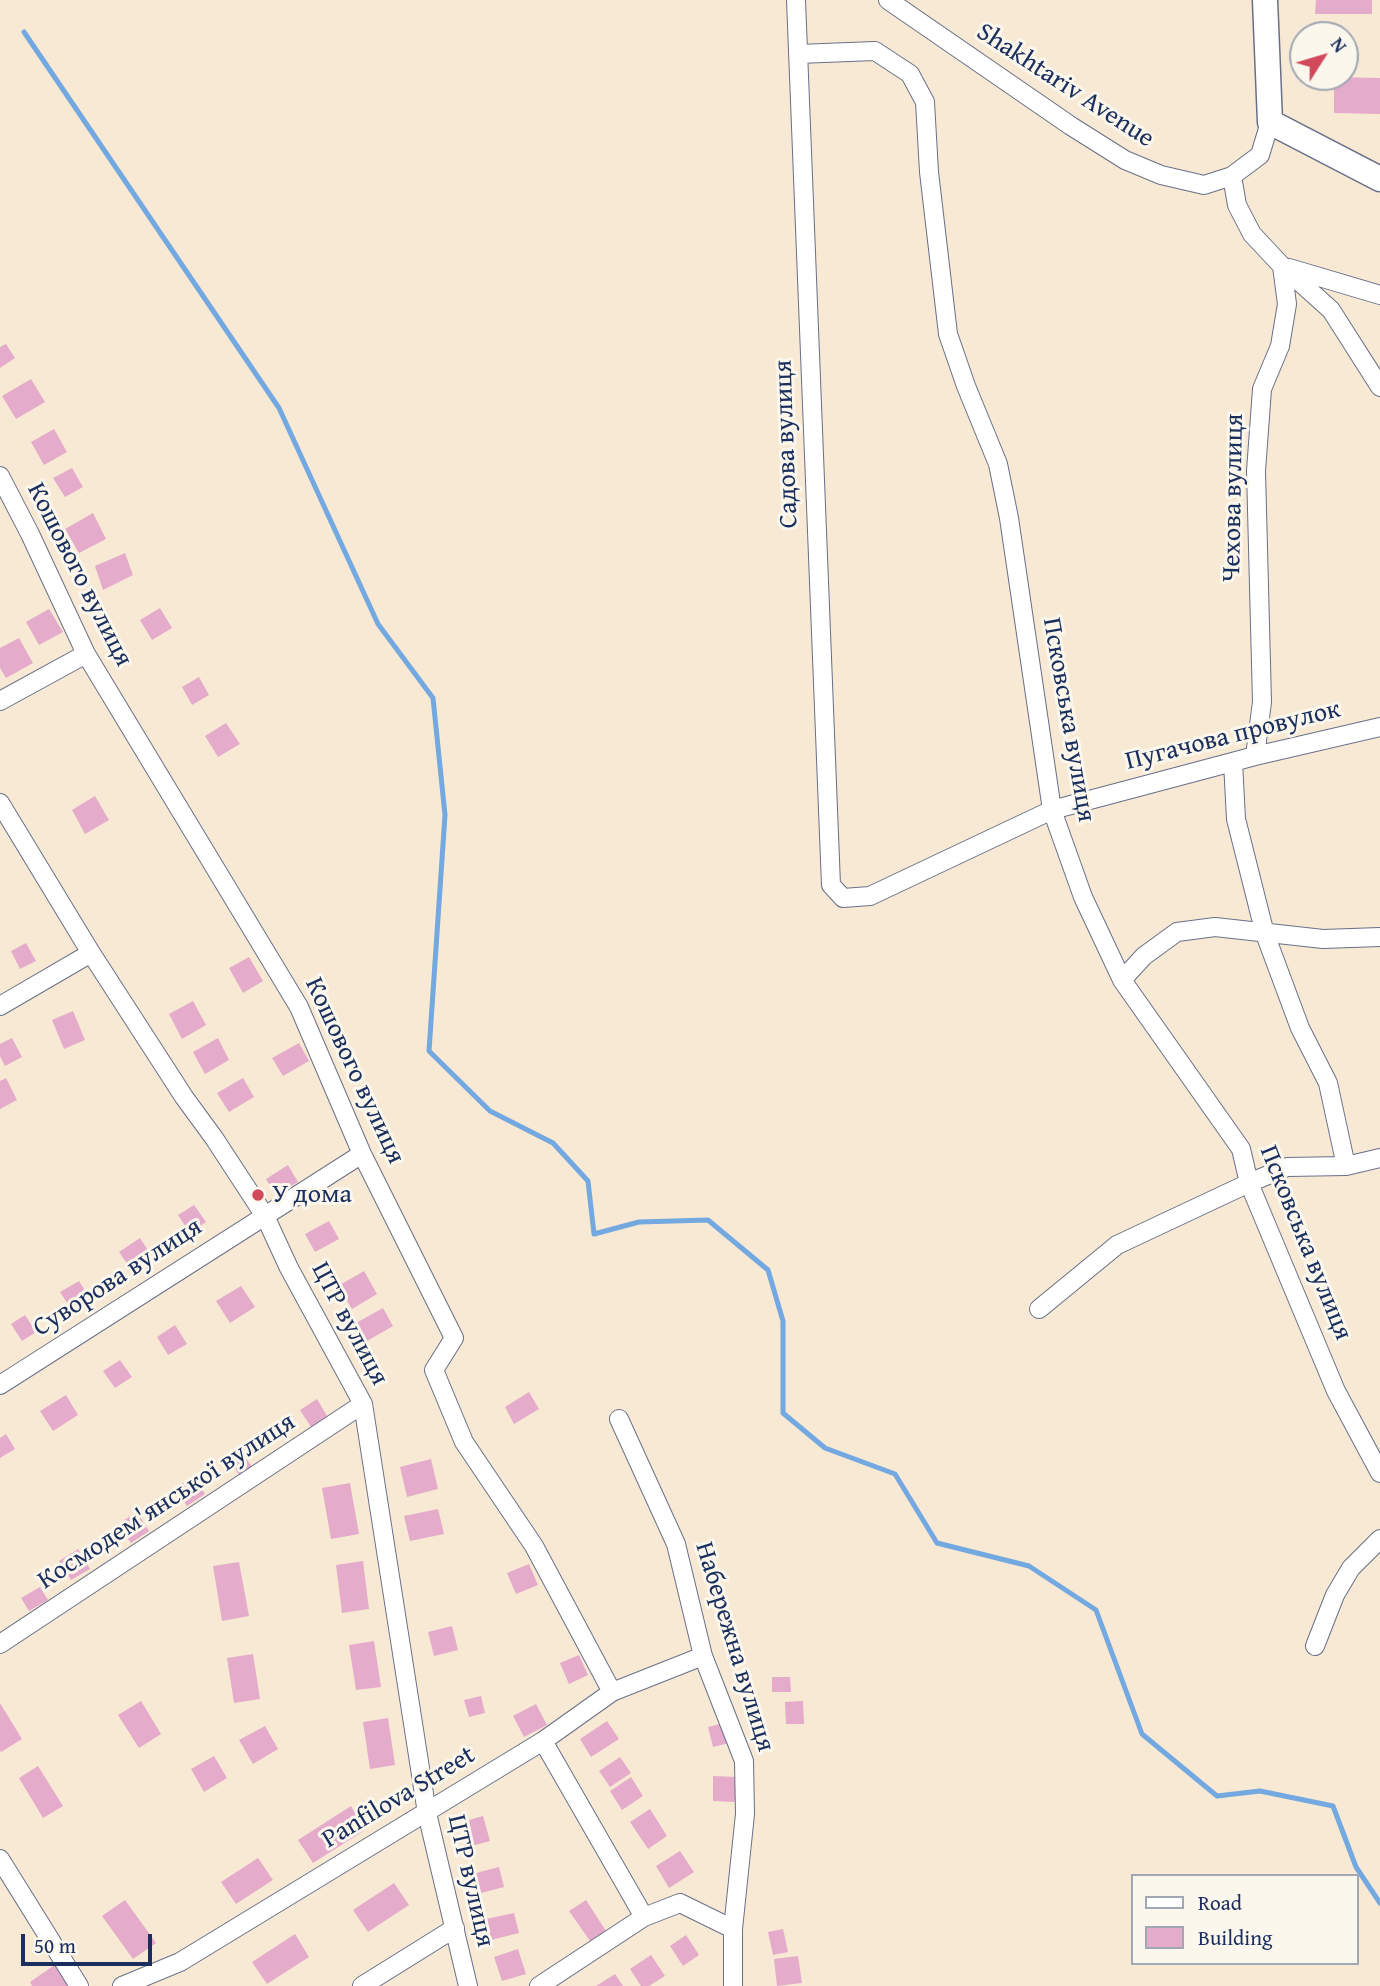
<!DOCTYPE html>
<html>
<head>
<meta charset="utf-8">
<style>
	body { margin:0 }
	#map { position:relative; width:1380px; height:1986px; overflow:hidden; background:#f8e9d5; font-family:"Gentium Book Plus",serif }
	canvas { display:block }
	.legend { position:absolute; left:1131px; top:1874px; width:228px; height:91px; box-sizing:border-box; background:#fbf7ec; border:2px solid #a1a7b3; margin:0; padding:9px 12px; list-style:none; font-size:21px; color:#1b2f5e }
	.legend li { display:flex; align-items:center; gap:14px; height:35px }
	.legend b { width:35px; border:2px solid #a1a7b3 }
	.north { position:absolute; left:1289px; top:21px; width:70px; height:70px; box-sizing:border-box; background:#fbf7ec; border:2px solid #a1a7b3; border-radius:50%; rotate:53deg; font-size:19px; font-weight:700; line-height:28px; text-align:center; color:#1b2f5e }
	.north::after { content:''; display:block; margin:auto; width:24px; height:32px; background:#d1495b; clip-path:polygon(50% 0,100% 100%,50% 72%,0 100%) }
	.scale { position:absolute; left:21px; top:1934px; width:131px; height:32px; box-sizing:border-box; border:4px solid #1b2f5e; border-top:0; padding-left:9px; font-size:21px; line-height:24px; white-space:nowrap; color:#1b2f5e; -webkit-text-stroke:5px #fbf7ec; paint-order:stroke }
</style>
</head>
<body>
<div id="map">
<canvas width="1380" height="1986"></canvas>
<ul class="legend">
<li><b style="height:9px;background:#fff"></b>Road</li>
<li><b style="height:19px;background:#e4abcb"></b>Building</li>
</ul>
<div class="north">N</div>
<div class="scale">50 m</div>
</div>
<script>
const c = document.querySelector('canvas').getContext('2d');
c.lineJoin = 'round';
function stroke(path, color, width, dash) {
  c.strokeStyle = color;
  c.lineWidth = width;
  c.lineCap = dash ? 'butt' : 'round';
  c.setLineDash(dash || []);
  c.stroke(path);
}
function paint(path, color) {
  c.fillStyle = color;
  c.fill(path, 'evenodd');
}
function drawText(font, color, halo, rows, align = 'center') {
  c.font = font + ' "Gentium Book Plus",serif';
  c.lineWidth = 6;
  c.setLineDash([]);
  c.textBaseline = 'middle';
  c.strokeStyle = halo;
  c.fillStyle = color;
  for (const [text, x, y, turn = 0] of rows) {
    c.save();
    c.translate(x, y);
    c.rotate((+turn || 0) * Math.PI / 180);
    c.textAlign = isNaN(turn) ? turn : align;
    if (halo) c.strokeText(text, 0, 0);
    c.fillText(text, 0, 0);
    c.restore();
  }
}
const stream = new Path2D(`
	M24,32L279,408L378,624L433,698L445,815L429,1051L490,1111L553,1143L588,1181L594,1234L639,1222L708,1220L768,1270L783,1321V1413L825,1448L895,1474L937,1543L1029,1566L1096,1610L1142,1734L1217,1796L1260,1791L1333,1806L1356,1867L1380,1903`);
const building = new Path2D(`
	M1316,0H1372V14H1315Z
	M1334,77L1380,78V114L1334,113Z
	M6,344L15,358L0,368V347Z
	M31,379L45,402L16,419L2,396Z
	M54,429L67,452L44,465L31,442Z
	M72,468L83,487L65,497L53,478Z
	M93,513L106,539L79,553L65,529Z
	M125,553L133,575L103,590L95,566Z
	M160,608L172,628L152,640L140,620Z
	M49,609L63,632L39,645L26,622Z
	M19,638L33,663L6,678L0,668V648Z
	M199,677L209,695L192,705L182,687Z
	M226,723L240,744L218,757L205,736Z
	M95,796L109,820L85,834L72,810Z
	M26,943L36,961L20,969L11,951Z
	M249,957L263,981L243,993L229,968Z
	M193,1001L206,1025L182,1039L169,1014Z
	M73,1011L85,1040L64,1049L52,1020Z
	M12,1038L22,1057L5,1066L0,1056V1044Z
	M218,1038L229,1060L205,1074L193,1052Z
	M299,1043L309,1061L283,1076L272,1058Z
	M6,1078L17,1100L0,1109V1081Z
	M243,1078L254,1097L229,1112L217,1093Z
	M288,1165L298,1182L276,1195L266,1179Z
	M194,1205L206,1222L190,1233L178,1215Z
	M329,1221L339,1239L315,1252L305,1234Z
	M140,1238L153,1258L133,1272L119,1252Z
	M364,1271L377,1294L352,1309L338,1286Z
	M79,1281L90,1299L72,1310L60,1292Z
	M241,1286L255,1307L230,1323L216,1301Z
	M383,1308L393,1326L367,1341L356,1323Z
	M25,1315L36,1332L22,1341L11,1324Z
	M175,1325L187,1344L168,1355L157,1337Z
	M120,1360L132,1377L115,1388L103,1371Z
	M529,1392L539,1409L514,1424L505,1407Z
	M66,1395L78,1415L53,1431L40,1411Z
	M317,1399L327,1416L311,1427L300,1410Z
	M6,1434L15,1449L0,1458V1438Z
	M239,1447L252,1467L239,1475L226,1455Z
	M431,1459L438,1489L407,1497L400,1467Z
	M194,1476L205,1494L187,1506L175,1488Z
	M350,1483L359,1534L331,1539L322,1488Z
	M438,1509L444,1534L410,1541L404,1516Z
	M137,1512L149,1531L131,1543L118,1524Z
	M78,1549L90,1569L71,1580L59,1561Z
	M363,1561L369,1609L342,1613L336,1565Z
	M239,1562L249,1616L222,1621L213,1566Z
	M529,1564L538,1585L516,1594L507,1573Z
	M40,1587L48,1600L29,1611L21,1598Z
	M452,1626L458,1650L434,1656L428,1632Z
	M374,1641L381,1687L356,1690L349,1645Z
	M253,1654L260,1699L234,1703L227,1658Z
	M579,1655L588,1675L569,1684L560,1663Z
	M772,1677H790L791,1692H772Z
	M481,1696L485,1713L469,1717L464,1700Z
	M141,1701L161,1734L139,1748L118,1715Z
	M803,1701L804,1724H786L785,1702Z
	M0,1703L22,1739L1,1752L0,1750Z
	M536,1704L547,1725L524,1737L513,1716Z
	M388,1718L395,1765L370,1769L363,1722Z
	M607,1721L619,1739L591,1757L580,1739Z
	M728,1722L733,1742L713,1747L708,1727Z
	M265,1726L278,1749L253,1764L239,1740Z
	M214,1756L227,1778L204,1792L191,1769Z
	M620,1757L631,1773L610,1787L599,1771Z
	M38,1766L63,1806L43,1818L19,1778Z
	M713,1776L737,1777L736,1802L713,1801Z
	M631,1777L643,1796L622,1810L610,1791Z
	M351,1806L365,1830L313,1863L298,1840Z
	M650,1809L667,1836L648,1849L630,1822Z
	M483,1816L490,1841L468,1847L462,1822Z
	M680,1851L694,1872L669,1888L656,1866Z
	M258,1858L273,1880L236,1904L221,1882Z
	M499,1867L504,1887L481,1893L476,1873Z
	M394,1883L409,1905L368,1932L353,1910Z
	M125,1900L156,1943L133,1959L102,1916Z
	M586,1900L606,1931L590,1941L569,1911Z
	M514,1913L519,1933L491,1940L486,1919Z
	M783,1929L788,1952L773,1955L768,1932Z
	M295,1934L309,1957L267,1984L252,1962Z
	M686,1935L699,1955L683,1966L670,1946Z
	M518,1949L526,1974L502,1981L494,1957Z
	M651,1955L665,1976L649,1986H641L630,1969Z
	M798,1956L802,1983L777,1986L774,1959Z
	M56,1964L70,1986H32L30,1982Z
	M615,1974L623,1986H596Z`);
const street = new Path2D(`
	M796,0L831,885L843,898L870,896L1052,810L1255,756L1380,727
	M888,0L1071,126L1125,160L1161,175L1204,185L1232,176L1260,155L1270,122
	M798,54L875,51L910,74L925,102L929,172L948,334L966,386L998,464L1009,518L1052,810L1083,897L1122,980L1241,1149L1249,1183L1336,1391L1380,1473
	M1232,176L1237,205L1252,234L1282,266L1287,304L1280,346L1262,389L1256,471L1262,702L1255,756
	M1282,266L1331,310L1380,387
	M1289,268L1380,295
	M0,476L30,534L86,654L299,1007L362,1154L454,1338L434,1370L464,1442L534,1546L612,1692
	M0,701L86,654
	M1233,762L1236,819L1265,934L1300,1028L1328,1083L1346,1166
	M0,803L91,953L184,1097L214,1138L265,1216L289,1268L363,1404L427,1813L468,1986
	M1122,980L1144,956L1177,932L1215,927L1323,939L1380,937
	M0,1006L91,953
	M1039,1309L1117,1245L1249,1183L1287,1167L1346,1166L1380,1158
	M0,1385L362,1154
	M619,1419L676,1544L703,1656L744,1761L745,1814L733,1929V1986
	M0,1644L363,1404
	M1315,1646L1335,1595L1351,1568L1380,1539
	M543,1741L644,1917
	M0,1859L79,1986
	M122,1986L180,1962L543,1741L612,1692L703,1656
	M362,1986L455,1928
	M539,1986L644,1917L680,1903L733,1929`);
const secondary = new Path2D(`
	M1265,0L1270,122L1380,179`);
const markers = [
	[258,1195,7,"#d1495b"]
];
const streetNames = [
	["Shakhtariv Avenue",1065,86,33],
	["Садова вулиця",787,444,-92],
	["Чехова вулиця",1234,498,-89],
	["Кошового вулиця",79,575,63],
	["Псковська вулиця",1068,720,80],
	["Пугачова провулок",1233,736,-14],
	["Кошового вулиця",354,1071,65],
	["Псковська вулиця",1305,1243,68],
	["Суворова вулиця",118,1278,-33],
	["ЦТР вулиця",349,1324,62],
	["Космодем'янської вулиця",167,1502,-33],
	["Набережна вулиця",734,1647,73],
	["Panfilova Street",399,1798,-31],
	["ЦТР вулиця",470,1881,77]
];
const poiNames = [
	["У дома",272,1195]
];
stroke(stream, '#73a8e0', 5);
paint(building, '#e4abcb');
stroke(street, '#687088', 20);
stroke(secondary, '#687088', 27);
stroke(street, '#fff', 18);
stroke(secondary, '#fff', 24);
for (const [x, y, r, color] of markers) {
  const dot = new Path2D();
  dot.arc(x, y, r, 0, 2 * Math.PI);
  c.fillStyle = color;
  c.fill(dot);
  stroke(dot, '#fbf7ec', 2.5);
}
drawText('26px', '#1b2f5e', '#fbf7ec', streetNames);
drawText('26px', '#1b2f5e', '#fbf7ec', poiNames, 'left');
</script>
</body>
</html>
